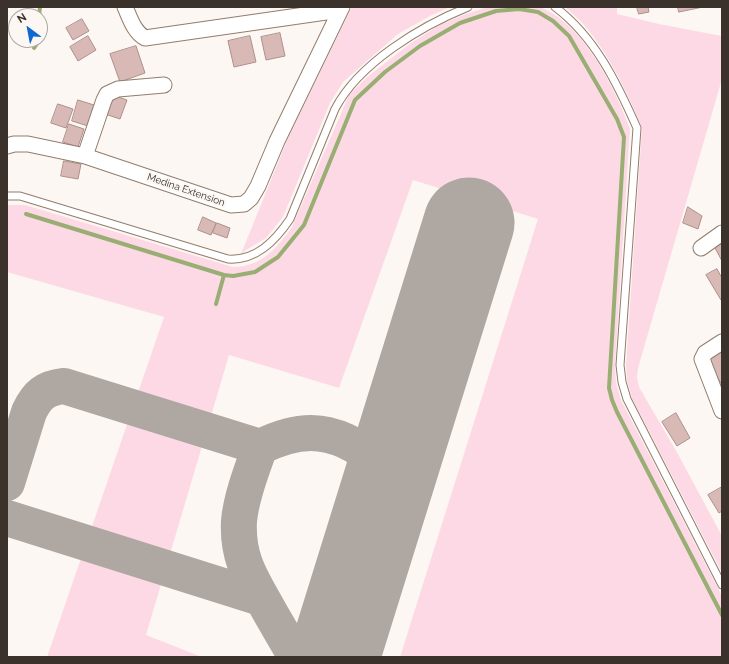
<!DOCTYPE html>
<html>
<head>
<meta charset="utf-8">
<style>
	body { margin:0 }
	#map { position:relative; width:729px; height:664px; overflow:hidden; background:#fcf7f3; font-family:Raleway,sans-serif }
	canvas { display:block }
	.frame { position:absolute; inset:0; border:8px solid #3b322b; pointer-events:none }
	.north { position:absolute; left:8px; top:8px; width:40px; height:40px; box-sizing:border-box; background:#fcf7f3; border:1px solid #afa8a3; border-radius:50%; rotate:328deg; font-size:11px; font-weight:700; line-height:16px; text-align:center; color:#3b322b }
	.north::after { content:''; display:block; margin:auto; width:14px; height:18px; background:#0e69d2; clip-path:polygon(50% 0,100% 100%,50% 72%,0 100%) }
</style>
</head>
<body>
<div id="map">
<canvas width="729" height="664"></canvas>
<div class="frame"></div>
<div class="north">N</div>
</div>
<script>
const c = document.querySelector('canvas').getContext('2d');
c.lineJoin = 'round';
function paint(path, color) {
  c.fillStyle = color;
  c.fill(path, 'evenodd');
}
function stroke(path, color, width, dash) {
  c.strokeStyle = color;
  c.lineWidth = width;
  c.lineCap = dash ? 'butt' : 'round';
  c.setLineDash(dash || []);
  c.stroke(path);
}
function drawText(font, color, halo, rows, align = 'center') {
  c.font = font + ' Raleway,sans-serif';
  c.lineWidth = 4;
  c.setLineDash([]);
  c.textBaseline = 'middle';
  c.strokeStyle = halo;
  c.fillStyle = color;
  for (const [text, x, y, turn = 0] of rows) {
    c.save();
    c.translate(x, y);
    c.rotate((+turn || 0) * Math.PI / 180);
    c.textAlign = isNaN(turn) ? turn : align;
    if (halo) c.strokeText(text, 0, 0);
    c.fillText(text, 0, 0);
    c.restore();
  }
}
const green = new Path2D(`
	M352,7H450L430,16L398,34L343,82L330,103L283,217L266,238L246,250L241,254L288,138Z
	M487,7C499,7 533,5 542,8C584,25 616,90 630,129L615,365L616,383L621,400L722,596V657H400L538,219L413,180L339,388L229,355L146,635L202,657H47L164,317L7,272V205H25L233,267C261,267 277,248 292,227L349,95L367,77L411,43L441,24L466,14Z
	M565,7H617V14L659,24L722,36V79L638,368L637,378L639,387L679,456L722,536V573L632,398L627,381L626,365L642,128C627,92 610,56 585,26C579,19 572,13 565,7Z`);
const stream = new Path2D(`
	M39,16L40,7
	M34,48C42,37 43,33 40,19
	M26,214L224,275L233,276L255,272L278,257L304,225L355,100L385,72L420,46L460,23L496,11L519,9L538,12L553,21L569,36L617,119L624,137L609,388L612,400L617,412L722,615
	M216,304L224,275`);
const taxiway = new Path2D(`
	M7,483L29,412C37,395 45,388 64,386L260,447
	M7,518L261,598
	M296,657C286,640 276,623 267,607C250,577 237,557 239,521C241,498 252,469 260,447C280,437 305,429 328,435C379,447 410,499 395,550C389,569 377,580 364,595C357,603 351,613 345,622`);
const runway = new Path2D(`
	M334,657L469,223`);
const building = new Path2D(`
	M637,7H648L649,12L639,14Z
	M678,7H703L679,12Z
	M82,19L89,31L73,40L66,28Z
	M280,33L285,56L266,60L261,37Z
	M88,36L96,50L78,61L70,47Z
	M250,36L256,62L234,67L228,41Z
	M136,46L145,73L120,82L110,54Z
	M112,95L127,100L120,119L105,114Z
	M78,100L94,105L88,126L72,121Z
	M58,104L73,109L66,128L51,123Z
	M69,124L84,129L78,147L63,142Z
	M64,161L81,164L78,179L61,176Z
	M688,207L702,216L698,229L683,223Z
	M203,217L216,223L211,235L198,230Z
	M217,223L230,228L227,238L213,233Z
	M722,244V261L715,248Z
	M717,269L722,278V299L721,300L706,275Z
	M719,348L722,352V385L705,357Z
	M676,413L690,438L677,446L662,422Z
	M722,487V511L719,513L708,495Z`);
const service = new Path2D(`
	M555,7C595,37 617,83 637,128L620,365L622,382L627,399L722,585
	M7,196H20L228,259C256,261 275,241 290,219L335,109C359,63 421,26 468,7`);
const minor = new Path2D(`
	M125,7C130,18 134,32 145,38L340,10
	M7,146L14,144H28L85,156L231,205L244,204L251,198L258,186L277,141L342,7
	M85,156L104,100L107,94L118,89L164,85
	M701,248L722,233
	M722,342L705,353L702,359L722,411`);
const streetNames = [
	["Medina Extension",186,190,19]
];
paint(green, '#fdd9e6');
stroke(stream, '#98ae73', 4);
stroke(taxiway, '#aea7a2', 36);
stroke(runway, '#aea7a2', 91);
paint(building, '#d8b9b5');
stroke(building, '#ad908c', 1);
stroke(service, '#927d6c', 9);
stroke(minor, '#927d6c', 17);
stroke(service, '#fff', 7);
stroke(minor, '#fff', 15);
drawText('10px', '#3b322b', '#fcf7f3', streetNames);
</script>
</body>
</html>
